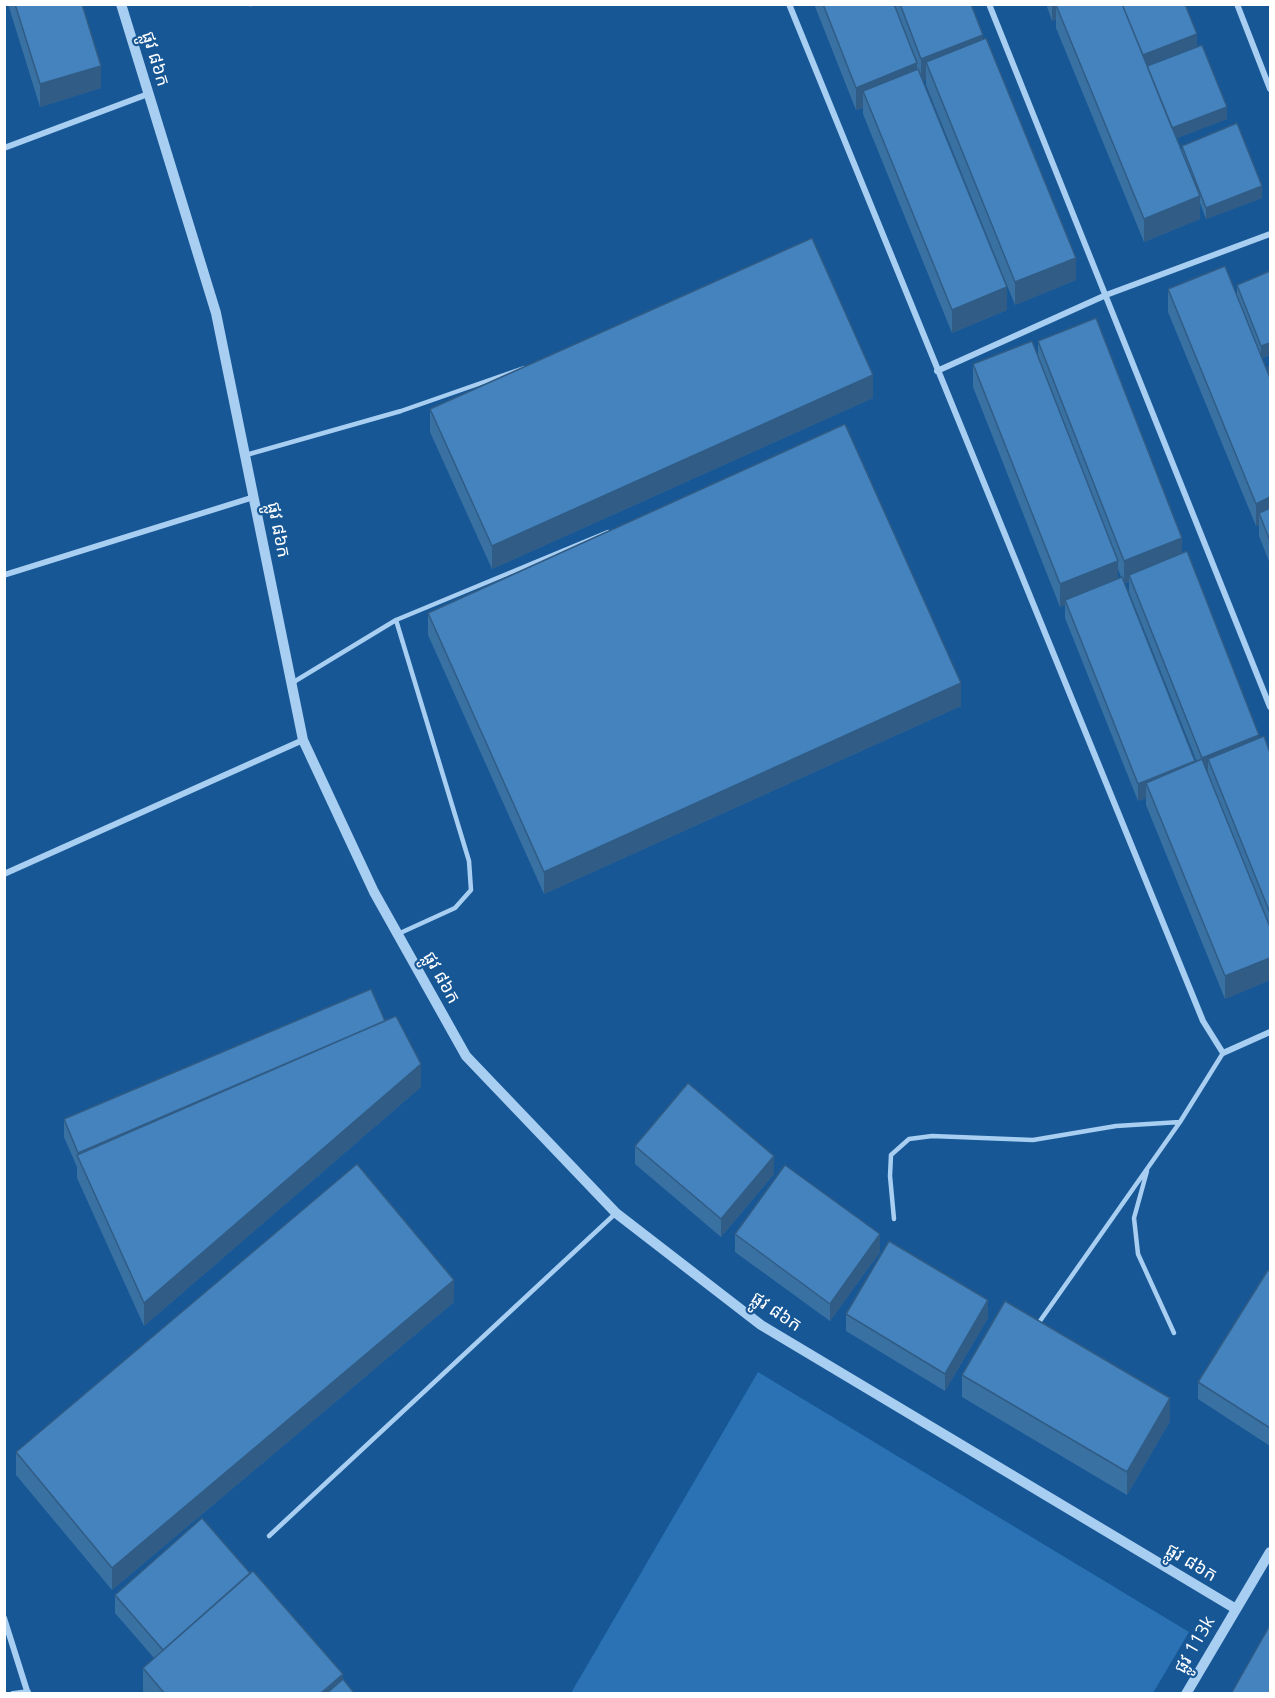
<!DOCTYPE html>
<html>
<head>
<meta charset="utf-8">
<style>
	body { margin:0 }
	#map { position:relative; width:1275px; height:1698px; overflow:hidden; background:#175795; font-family:"Open Sans",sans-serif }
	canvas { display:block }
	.frame { position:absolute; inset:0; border:6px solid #fff; pointer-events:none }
</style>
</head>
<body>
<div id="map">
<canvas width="1275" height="1698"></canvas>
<div class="frame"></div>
</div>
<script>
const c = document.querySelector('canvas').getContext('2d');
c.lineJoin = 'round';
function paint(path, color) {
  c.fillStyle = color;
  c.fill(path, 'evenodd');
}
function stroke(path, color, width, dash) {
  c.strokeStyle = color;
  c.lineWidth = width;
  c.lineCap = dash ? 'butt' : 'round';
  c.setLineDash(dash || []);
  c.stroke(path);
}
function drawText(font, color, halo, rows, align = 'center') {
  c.font = font + ' "Open Sans","Noto Sans Khmer",sans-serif';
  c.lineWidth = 4.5;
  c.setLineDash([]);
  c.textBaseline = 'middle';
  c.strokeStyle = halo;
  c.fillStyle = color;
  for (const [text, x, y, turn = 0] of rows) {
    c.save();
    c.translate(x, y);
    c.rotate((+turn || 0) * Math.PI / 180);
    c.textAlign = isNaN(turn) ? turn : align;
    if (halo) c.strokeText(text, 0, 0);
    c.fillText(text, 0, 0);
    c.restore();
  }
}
const green = new Path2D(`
	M758,1372L1189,1632L1153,1693H571Z`);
const service = new Path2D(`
	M250,4H251
	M246,455L401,411L524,368
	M396,620L469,861L471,890L455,908L398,934
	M292,683L396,620L608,532
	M1147,1171L1134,1218L1138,1254L1174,1333
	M894,1219L890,1176L891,1155L909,1139L932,1136L1033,1140L1116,1126L1180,1122
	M1040,1321L1180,1122L1223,1053
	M269,1536L616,1213`);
const minor = new Path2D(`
	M789,4L1203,1021L1223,1053L1270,1032
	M989,4L1270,707
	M1237,4L1270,89
	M4,148L148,94
	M937,371L1106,295L1270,234
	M4,575L254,497
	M4,874L303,740
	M4,1618L28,1694
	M13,1694L28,1692`);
const tertiary = new Path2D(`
	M121,4L216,313L303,740L374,892L466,1056L616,1213L761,1325L1236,1609
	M1186,1694L1270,1552`);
const wall = new Path2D(`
	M8,4H82L101,88L40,107Z
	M814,4H971L983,39L1076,280L1015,305L926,85V80L923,81L1007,310L952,333L863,114V108L856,110Z
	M1046,4H1185L1197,46L1147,65L1227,119L1177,138L1182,152V146L1262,198L1206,219L1200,203V219L1144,242L1056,28V19L1052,21Z
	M1270,271V355L1262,358L1268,371V367L1270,366V564L1259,536V525L1256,526L1168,312V289L1237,295V285Z
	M1038,341L1182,553L1259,738L1270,753V980L1225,999L1146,805V798L1138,801L1065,618V605L1060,607L973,387V364L1038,355ZM1118,569L1121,577L1118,579ZM1129,582V592L1197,762L1195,763L1124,583Z
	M873,398L492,569L430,432V409Z
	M428,613L961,706L544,894L428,635Z
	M421,1087L144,1326L77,1178V1167L64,1137V1119Z
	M635,1146L774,1174L721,1237L635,1164Z
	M735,1234L880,1252L830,1321L735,1252Z
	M1270,1271V1446L1198,1399V1382Z
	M454,1302L112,1590L16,1475V1452Z
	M846,1314L988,1318L945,1391L846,1331Z
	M962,1375L1170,1421L1127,1495L962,1397Z
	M115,1595L343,1679L355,1694H145L143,1691V1668L154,1658L115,1613Z`);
const shadedWall = new Path2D(`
	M1052,4H1091L1056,5V19L1052,21Z
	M1197,34V46L1142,67V55Z
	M983,35V57L926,62V80L921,82V59Z
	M917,63V86L863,91V108L856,110V88Z
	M101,66V88L40,107V84Z
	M1227,107V119L1172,140V128Z
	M1262,186V198L1206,219V208Z
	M1200,196V219L1144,242V219Z
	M1076,258V280L1015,305V282Z
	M1007,287V310L952,333V310Z
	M1270,343V355L1261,358V346Z
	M873,375V398L492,569V546Z
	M1270,497V520L1259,513V525L1256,526V504Z
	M1182,538V561L1129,575V582L1124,584V561Z
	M1118,561V584L1065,600V605L1060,607V584Z
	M961,683V706L544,894V872Z
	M1259,735V753L1208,759V773L1202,776V758Z
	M1195,761V779L1146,783V798L1138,801V784Z
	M1270,958V980L1225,999V976Z
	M421,1064V1087L144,1326V1303Z
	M774,1156V1174L721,1237V1219Z
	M880,1234V1252L830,1321V1304Z
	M454,1280V1302L112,1590V1568Z
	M988,1300V1318L945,1391V1374Z
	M1170,1398V1421L1127,1495V1472Z
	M343,1674V1694H320Z`);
const building = new Path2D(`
	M15,4H82L101,66L40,84Z
	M823,4H894L917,63L856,88Z
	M900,4H971L983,35L921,59Z
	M1058,4H1122L1200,196L1144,219L1056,5Z
	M1122,4H1185L1197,34L1143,55Z
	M986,38L1076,258L1015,282L926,62Z
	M1202,45L1227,107L1172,128L1147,66Z
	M918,69L1007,287L952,310L863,91Z
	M1237,123L1262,186L1206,208L1182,146Z
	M812,238L873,375L492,546L430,409Z
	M1225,266L1270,378V497L1256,504L1168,289Z
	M1270,271V343L1261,346L1237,285Z
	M1096,318L1182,538L1124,561L1038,341Z
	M1032,341L1118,561L1060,584L973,364Z
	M1270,366V374L1268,367Z
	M845,424L961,683L544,872L428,613Z
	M1270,508V541L1259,513Z
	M1187,551L1259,735L1202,758L1129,575Z
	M1122,577L1195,761L1138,784L1065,600Z
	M1264,736L1270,753V913L1208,759Z
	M1202,759L1270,927V958L1225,976L1146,783Z
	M371,989L385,1021L78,1153L64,1119Z
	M396,1016L421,1064L144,1303L77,1155Z
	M688,1083L774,1156L721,1219L635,1146Z
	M357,1164L454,1280L112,1568L16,1452Z
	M785,1165L880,1234L830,1304L735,1234Z
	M889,1241L988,1300L945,1374L846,1314Z
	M1268,1270L1270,1271V1428L1198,1382Z
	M1005,1301L1170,1398L1127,1472L962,1375Z
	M202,1518L250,1573L163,1650L115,1595Z
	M253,1571L343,1674L320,1694H165L143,1668Z
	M1270,1625V1694H1231Z
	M343,1679L355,1694H326Z`);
const streetNames = [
	["ផ្លូវ ៨៦ក",155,59,73],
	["ផ្លូវ ៨៦ក",278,530,79],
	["ផ្លូវ ៨៦ក",441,978,61],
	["ផ្លូវ ៨៦ក",776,1312,34],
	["ផ្លូវ ៨៦ក",1191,1563,31],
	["ផ្លូវ 113k",1195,1645,-60]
];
paint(green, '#2a72b3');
stroke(service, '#a8cef1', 4.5);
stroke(minor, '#a8cef1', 6);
stroke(tertiary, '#a8cef1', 10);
paint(wall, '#3a71a3');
paint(shadedWall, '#305c85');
paint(building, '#4483be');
stroke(building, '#305c85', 1.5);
drawText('18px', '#fff', '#175795', streetNames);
</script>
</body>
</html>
